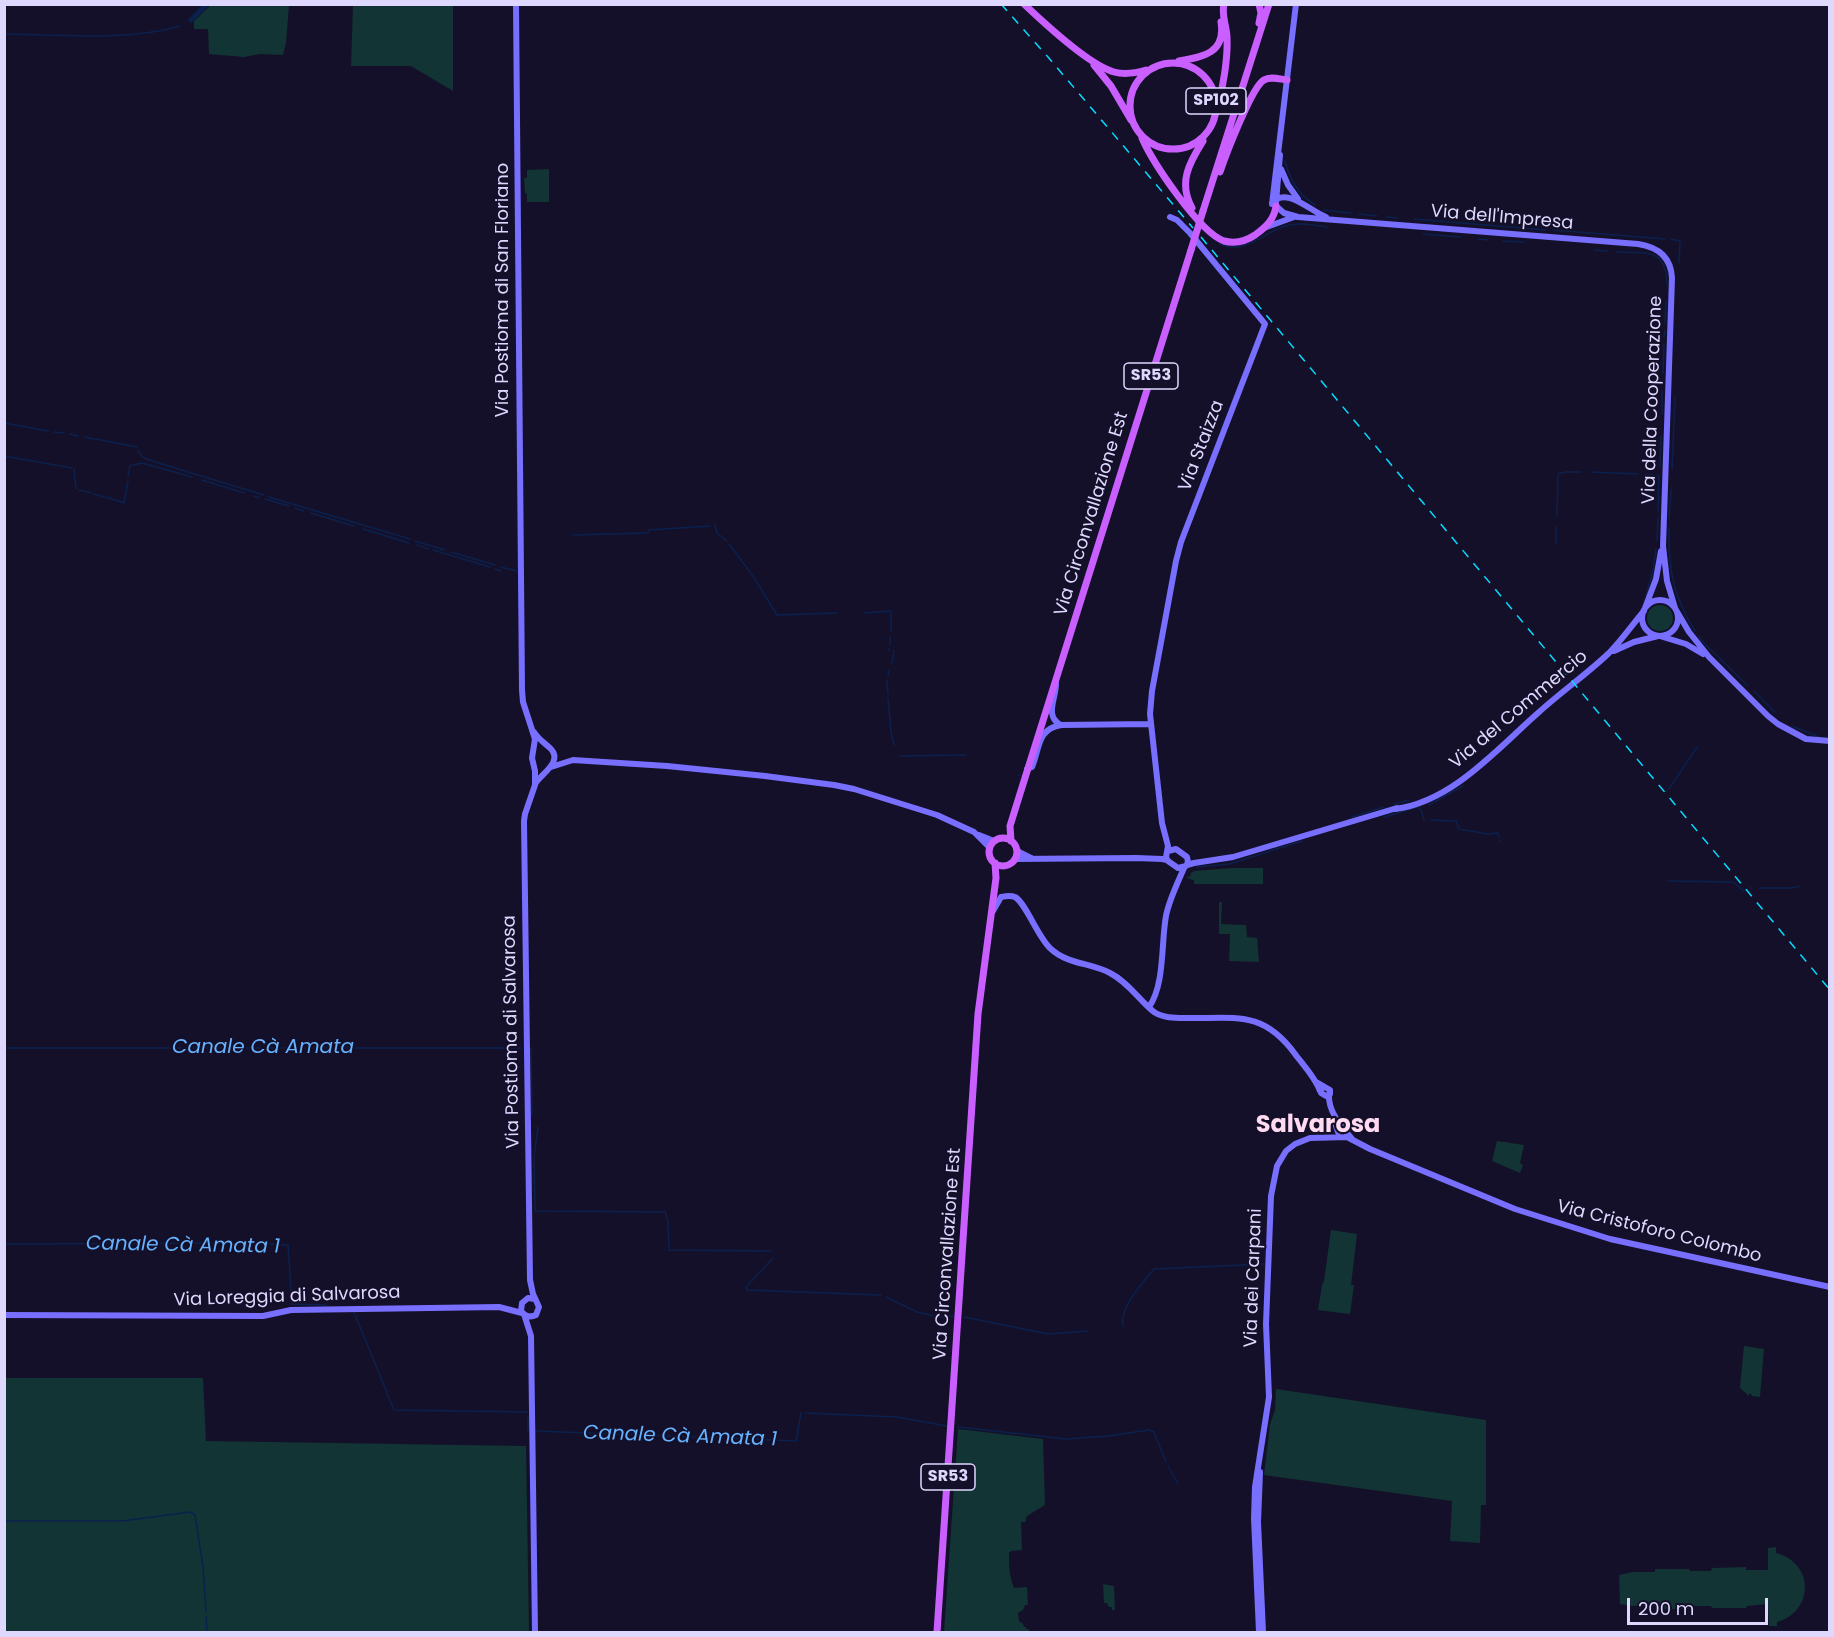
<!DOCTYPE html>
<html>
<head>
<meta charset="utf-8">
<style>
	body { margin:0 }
	#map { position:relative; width:1834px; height:1637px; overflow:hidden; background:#15102a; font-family:Poppins,sans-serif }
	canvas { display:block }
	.frame { position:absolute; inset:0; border:6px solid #ded8ff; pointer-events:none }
	.scale { position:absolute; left:1627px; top:1598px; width:141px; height:27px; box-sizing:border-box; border:3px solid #ded8ff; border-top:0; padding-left:8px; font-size:18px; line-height:21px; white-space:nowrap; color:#ded8ff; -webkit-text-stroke:4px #15102a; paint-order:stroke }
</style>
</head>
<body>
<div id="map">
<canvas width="1834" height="1637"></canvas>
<div class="frame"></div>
<div class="scale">200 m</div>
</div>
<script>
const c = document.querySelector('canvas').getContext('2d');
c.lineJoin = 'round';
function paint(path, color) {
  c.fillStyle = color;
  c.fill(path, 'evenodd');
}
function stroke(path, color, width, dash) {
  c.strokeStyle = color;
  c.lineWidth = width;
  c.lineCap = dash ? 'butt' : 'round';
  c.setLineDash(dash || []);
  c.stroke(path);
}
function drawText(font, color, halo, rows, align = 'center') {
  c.font = font + ' Poppins,sans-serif';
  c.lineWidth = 4.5;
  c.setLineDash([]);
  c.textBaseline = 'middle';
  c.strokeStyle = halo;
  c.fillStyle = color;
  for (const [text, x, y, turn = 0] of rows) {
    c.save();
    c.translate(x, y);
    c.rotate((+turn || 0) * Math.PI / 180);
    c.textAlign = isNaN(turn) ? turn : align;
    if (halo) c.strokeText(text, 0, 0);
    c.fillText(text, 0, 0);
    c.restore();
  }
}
const green = new Path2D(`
	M212,4L289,5L286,43L283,55L260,54L244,57L209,54L208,29H194V21Z
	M353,5H453V91L411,66H351Z
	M549,169V202H527V194L525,193L524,178H527V170Z
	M1647 618a13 13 0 1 1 26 0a13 13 0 1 1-26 0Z
	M1231,868H1263V884H1194V880L1189,879L1186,876L1190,877L1191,873L1194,871Z
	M1219,902H1222L1221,924L1246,925L1247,937L1257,938L1259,962L1229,961L1230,934H1219Z
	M1497,1141L1524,1145L1520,1163L1523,1165L1520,1173L1492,1161Z
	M1331,1230L1357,1234L1351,1285H1354L1350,1314L1318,1310L1322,1285L1324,1281Z
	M1744,1346L1764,1349L1760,1397L1752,1396L1751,1394H1749V1396L1740,1388Z
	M5,1378H203L206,1441L526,1446L529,1632H5Z
	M1276,1389L1486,1420V1505H1481L1480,1543L1450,1541L1452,1501L1264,1475L1270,1424L1275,1410Z
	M958,1429L1043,1439L1045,1505L1027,1516L1025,1522H1021L1022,1550L1011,1551L1009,1553C1009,1568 1009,1574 1014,1588L1027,1587L1028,1605H1025L1023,1610L1018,1613L1019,1621L1023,1624L1024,1627H1026V1629H1029V1632H944Z
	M1776,1547V1553C1815,1563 1814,1612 1777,1622V1626H1769L1768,1604L1747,1606L1746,1608H1712L1711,1606H1690L1689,1609H1655V1605L1633,1606L1620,1604L1619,1575L1633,1572H1655V1569H1689L1690,1571H1711L1712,1568L1746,1567V1570H1768V1548Z
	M1103,1584L1114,1586L1115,1610H1112V1607H1109L1107,1603H1104Z`);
const stream = new Path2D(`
	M4,34C58,35 129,41 180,26
	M1285,161C1290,180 1298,194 1315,205
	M1323,210L1351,213
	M1359,214L1377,216
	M1386,217L1397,218
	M1414,219L1546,230
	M1553,230L1665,239
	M1423,234L1460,237
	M1478,239L1488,240
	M1671,239L1680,241L1679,263
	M1503,241L1524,242
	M1220,244C1245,255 1262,233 1285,226C1299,222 1313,225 1327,227
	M1594,250L1607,251
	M1617,252C1646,253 1667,248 1667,285
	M1665,323L1666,301
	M1664,337L1665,331
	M1663,373L1664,344
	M1663,384V380
	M1662,414V391
	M4,423L48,431
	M54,432L64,433
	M70,434L78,436
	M84,437L94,439
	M96,439L137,447
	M138,450L142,457L152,461L264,495
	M4,456L72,468
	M1660,467L1661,436
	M74,469L76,489
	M1672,469L1675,398
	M1592,472L1638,474
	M1645,474L1659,476
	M128,476L130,466L142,463L192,477
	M202,480L244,493
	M79,490L91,493
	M94,494L104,497
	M254,496L259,498
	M106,497L124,503L128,481
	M269,497L410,539
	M265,499L289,506
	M295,508L303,511
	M1658,512L1659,475
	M311,513L354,526
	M1557,516L1558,474L1565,472H1581
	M1669,519L1671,490
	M715,525L717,533L727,541
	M1669,528C1668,568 1673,596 1695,631
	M363,529L409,543
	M573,535L648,533L649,530L710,526
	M415,541L445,550
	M1657,541L1658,517
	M729,544L753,576L777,615L837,613
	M1556,544V527
	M417,545L428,549
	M433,550L490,567
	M451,552L495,565
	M501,567L516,571
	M495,569L501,571
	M1646,595L1653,571L1656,549
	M864,613L891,611V631
	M1699,637L1707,646L1748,686
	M890,645V637
	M889,651V649
	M892,663L894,651
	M888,676L889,670
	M887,681L888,694
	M1754,691L1775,712
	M888,698L891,732L894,745
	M1792,726L1819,737
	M900,756L966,755
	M1019,775H1020
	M1669,789L1697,747
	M1394,804L1409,800
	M1429,805L1463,786
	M1352,817L1384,807
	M1385,817L1417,807L1421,810L1424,820
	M1431,820L1456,821L1459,829L1488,834L1498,833L1499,836
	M1500,840V842
	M1197,867L1229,864L1302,841
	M1668,881L1733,882L1744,891
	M1750,888H1752
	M1759,888H1792L1800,886
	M4,1048H521
	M531,1048L532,1115
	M538,1127L534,1158L535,1211L663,1212
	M665,1211L668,1222L669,1250L771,1251
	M4,1244L249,1243L288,1245L292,1304L325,1305L327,1307
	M773,1258L746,1287L747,1290L881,1295
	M886,1297L917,1312L939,1317L954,1316
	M354,1312L394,1410L528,1412
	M964,1317L1048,1334L1087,1331
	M1123,1326C1119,1307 1143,1283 1154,1269L1265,1264
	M806,1413L897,1417L947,1426
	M528,1417V1431
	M958,1427L1066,1439L1108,1436L1149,1430L1154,1432L1166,1462
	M536,1431L796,1441L801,1413
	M1168,1466L1178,1484
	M4,1521H122L190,1512L195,1515L203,1567L206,1612
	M206,1617L207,1632`);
const canal = new Path2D(`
	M191,20L207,4`);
const secondary = new Path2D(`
	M516,4L522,690L523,702L535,739L532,758L535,771V785L525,814L524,821L530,1280L533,1294L539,1307L536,1315C530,1318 525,1316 521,1311L522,1303L528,1298L535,1299
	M1281,169L1288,185L1298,199
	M1276,202L1280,155
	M1272,203C1286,186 1310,211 1326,217
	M1272,204L1296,4
	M1276,206L1284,213L1298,217L1638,244C1658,247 1671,257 1672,278L1663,546L1667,581L1675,608
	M1264,228L1294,217
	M1642 618a18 18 0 1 1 36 0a18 18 0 1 1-36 0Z
	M1645,608L1656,579L1661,551
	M1676,610L1689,632L1709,657L1768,716L1778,724L1806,739L1830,741
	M1663,637L1686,644L1703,654
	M1614,651L1634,642L1658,636
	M1056,684C1056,699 1044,716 1061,725
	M534,732C539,740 545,743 551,749C563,762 541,774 535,784
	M551,767L573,760L667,766L765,776L834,785L854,789L937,815L974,832L990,848
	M1027,769L1032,767C1040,748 1037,729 1061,725L1151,724
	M1395,809C1452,802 1498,748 1538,713C1561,692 1587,674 1609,653C1622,640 1632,625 1644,611
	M979,835L994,841
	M1017,851L1031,858
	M1168,851L1176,849L1187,857L1188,862L1186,866L1178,868L1168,861L1166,857L1168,846L1162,823L1150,714L1152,691L1176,561L1181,542L1265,324L1190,233L1177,220L1170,217
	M1015,859L1136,858L1162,859L1167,860
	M1187,865L1194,863L1233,857L1397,808
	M993,911L1001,897C1006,896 1010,895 1015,897C1026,903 1038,938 1051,949C1067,964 1091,963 1110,973C1128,982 1139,1000 1154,1012C1163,1018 1174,1018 1185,1018C1234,1019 1262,1009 1295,1054C1304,1066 1315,1077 1320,1091
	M1149,1007C1165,985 1161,942 1166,916C1169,900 1178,882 1184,868
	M1318,1083L1330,1090V1094L1326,1096L1321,1093V1089L1324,1087
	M1329,1095C1328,1112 1342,1127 1352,1139
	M1334,1120L1338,1132
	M524,1314L531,1336L535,1632
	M4,1315L263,1316L291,1310L499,1307L522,1313
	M1260,1472L1258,1522L1263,1632
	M1259,1632L1254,1518L1255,1487L1269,1397L1266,1324L1271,1196L1277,1166L1286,1151L1295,1144L1310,1138L1347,1137L1370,1149L1515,1209L1610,1239L1830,1287`);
const primary = new Path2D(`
	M1024,4C1044,23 1089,65 1114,72C1125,75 1136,73 1146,70
	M1259,23L1261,13L1259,4
	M1179,61C1203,57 1226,53 1221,22
	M1130 106a43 43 0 1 1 86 0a43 43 0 1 1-86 0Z
	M1094,65L1111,86L1131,120
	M1218,106C1223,87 1228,58 1227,38C1227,26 1221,16 1224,4
	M1142,138C1153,163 1199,232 1224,241C1235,244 1246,241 1255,235C1266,227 1274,220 1276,206
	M1220,172C1225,157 1252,86 1264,80C1270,76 1279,79 1287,80
	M1192,208C1178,183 1189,163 1203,141
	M1203,211L1269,4
	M989 852a14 14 0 1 1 28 0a14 14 0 1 1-28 0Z
	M1011,841L1010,826L1019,797L1191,250
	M937,1632L978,1014L996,878L995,863`);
const rail = new Path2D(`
	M1001,4L1048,57L1193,228
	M1201,237L1830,990`);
const primaryBridge = new Path2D(`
	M1191,250L1203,211`);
const shields = [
	[1216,101,60],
	[1151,376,54],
	[948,1477,54]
];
const shieldNames = [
	["SP102",1216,101],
	["SR53",1151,376],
	["SR53",948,1477]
];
const streetNames = [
	["Via dell'Impresa",1502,218,5],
	["Via Postioma di San Floriano",503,290,-90],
	["Via della Cooperazione",1653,400,-88],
	["Via Staizza",1202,446,-69],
	["Via Circonvallazione Est",1092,514,-73],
	["Via del Commercio",1519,710,-40],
	["Via Postioma di Salvarosa",512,1032,-91],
	["Via Cristoforo Colombo",1659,1232,14],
	["Via Circonvallazione Est",948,1254,-86],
	["Via dei Carpani",1254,1278,-88],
	["Via Loreggia di Salvarosa",287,1297,-2]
];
const waterNames = [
	["Canale Cà Amata",263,1048],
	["Canale Cà Amata 1",183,1246,1],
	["Canale Cà Amata 1",680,1437,2]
];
const districtNames = [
	["Salvarosa",1318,1126]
];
paint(green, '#123434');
stroke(stream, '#0b214d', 1.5);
stroke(canal, '#0b214d', 5);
stroke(secondary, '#786fff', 6);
stroke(primary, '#c95fff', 7);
stroke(rail, '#04dcff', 1.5, [9, 8]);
stroke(primaryBridge, '#c95fff', 7);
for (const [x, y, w] of shields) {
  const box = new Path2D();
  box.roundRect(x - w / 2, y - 13, w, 26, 4.5);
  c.fillStyle = '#15102a';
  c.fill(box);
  stroke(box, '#ded8ff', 1.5);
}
drawText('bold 16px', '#ded8ff', null, shieldNames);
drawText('18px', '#ded8ff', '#15102a', streetNames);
drawText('italic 20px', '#66b2ff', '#15102a', waterNames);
drawText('bold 24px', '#ffdaf0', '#15102a', districtNames);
</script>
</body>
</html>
